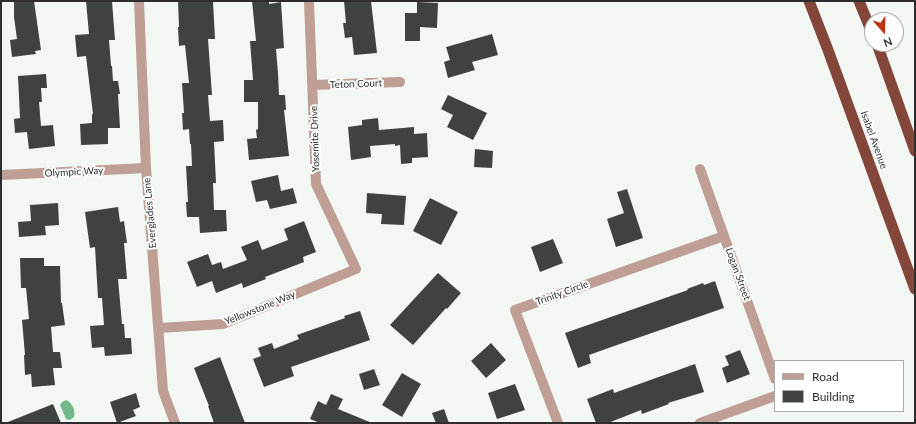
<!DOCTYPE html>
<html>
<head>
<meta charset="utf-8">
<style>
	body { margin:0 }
	#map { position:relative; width:916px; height:424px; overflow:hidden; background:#f2f7f3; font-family:Lato,sans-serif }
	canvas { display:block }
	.frame { position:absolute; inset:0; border:2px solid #2c2e2d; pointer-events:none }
	.legend { position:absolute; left:774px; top:360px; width:130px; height:52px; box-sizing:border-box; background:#fff; border:1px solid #ababab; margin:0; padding:5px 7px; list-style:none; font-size:12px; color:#2c2e2d }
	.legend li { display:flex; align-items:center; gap:8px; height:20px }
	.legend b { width:20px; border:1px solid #ababab }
	.north { position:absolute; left:864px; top:12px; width:40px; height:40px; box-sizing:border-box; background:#fff; border:1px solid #ababab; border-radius:50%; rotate:160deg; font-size:11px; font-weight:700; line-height:16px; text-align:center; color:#2c2e2d }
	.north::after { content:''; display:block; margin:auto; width:14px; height:18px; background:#bd3215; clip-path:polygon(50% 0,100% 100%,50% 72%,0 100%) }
</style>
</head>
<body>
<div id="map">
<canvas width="916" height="424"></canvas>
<div class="frame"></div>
<ul class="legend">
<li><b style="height:5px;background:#bf9e96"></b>Road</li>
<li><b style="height:11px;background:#3f4340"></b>Building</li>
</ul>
<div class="north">N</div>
</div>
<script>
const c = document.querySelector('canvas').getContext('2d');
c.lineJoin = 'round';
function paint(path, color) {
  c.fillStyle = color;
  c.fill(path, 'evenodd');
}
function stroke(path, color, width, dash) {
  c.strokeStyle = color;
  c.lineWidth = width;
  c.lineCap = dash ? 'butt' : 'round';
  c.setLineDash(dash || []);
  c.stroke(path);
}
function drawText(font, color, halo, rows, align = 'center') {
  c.font = font + ' Lato,sans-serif';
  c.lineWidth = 4;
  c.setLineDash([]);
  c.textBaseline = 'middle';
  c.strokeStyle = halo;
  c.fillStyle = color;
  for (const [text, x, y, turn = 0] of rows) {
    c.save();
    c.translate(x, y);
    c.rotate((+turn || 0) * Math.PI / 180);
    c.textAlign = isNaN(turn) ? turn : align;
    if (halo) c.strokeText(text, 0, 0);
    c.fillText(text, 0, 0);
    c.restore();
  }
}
const water = new Path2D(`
	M66,400C72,402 76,411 74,417L70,420L66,419L60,405L62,402Z`);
const building = new Path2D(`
	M14,1H34L41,50L35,51L36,54L12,57L10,40L17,39L14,17Z
	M86,1H112L115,40H109L111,66H112L113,81H118L120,94H118L120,128H108V144L81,145L80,124L92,123V114H93L86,56L77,57L75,35L89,34Z
	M178,1H213L215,39H208L212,95H208L210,121L223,120L224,141L214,142L216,183H213L214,210H226L227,231L200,233L199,217H187L186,202H188L186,166H192L191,144H190L189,129L183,130L182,113H184L182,83H189L185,45L179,46L178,27H179Z
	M252,1H269V4L281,2L284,48L276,49L278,73L279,95H285L286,110H284L289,156L249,160L247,139L257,138L256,130L258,129V102H244V80H253L250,41H256Z
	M344,1H371L377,53L354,55L352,37L345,38L343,23H346Z
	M417,2L438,3L437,28L420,27V41H405V13H417Z
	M492,34L498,55L472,62L475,70L448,78L444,62L450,60L446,47Z
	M46,74L47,88H41L42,102H39L41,126L53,125L55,146L29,149L27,132L15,133L14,119L20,118L18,76Z
	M448,95L487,113L473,140L447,127L453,115L441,109Z
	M378,118L379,130L414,127V134L427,133L428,157L412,158V163L401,164L400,145L395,146V144L370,146L371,157L351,160L348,127L362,125V120Z
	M475,149L493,151L492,168L474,167Z
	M278,175L281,191L293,188L297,203L270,209L267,200L256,202L251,181Z
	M627,189L643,238L616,247L607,219L624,213L617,192Z
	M367,193L406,196L404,225L381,224L382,214L366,213Z
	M430,198L458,212L441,245L413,231Z
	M58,203L59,225L45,226L46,235L19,237L18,222L31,221L30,205Z
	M118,207L120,222L124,221L127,243H124L127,279H118L122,324H124L125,338H131L132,354L105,356L104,347L92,348L90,326L104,325L102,298H98L95,247L90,248L85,212Z
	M304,221L316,252L303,257L304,262L265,277L266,279L243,288L242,283L216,293L212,281L197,287L187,262L208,254L212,265L221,262L223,269L247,260L241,247L258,240L262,250L288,240L284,229Z
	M553,239L563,263L540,272L531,247Z
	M20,258H44V266H60L61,303H62L65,325L51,327L53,352H60L62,368H53L55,385L32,387L31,374L25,375L24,355H25L22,320L29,319L26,288H21Z
	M438,273L461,293L447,309L446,308L413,345L390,325Z
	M715,281L724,308L617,345L589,355L591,363L578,368L565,333L688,290L687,289L703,283L704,285Z
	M360,311L370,340L291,367L294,376L264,387L253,359L261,356L258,348L272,343L274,349L299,339L297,335L345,318L344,316Z
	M491,343L506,360L486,378L471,361Z
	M740,350L750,374L727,383L722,368L729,365L725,356Z
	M220,357L229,381L245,423H214L208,406H209L194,368Z
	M695,364L704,392L668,403L669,404L642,414L641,410L608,423H596L587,399L613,389L614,393Z
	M374,369L380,385L364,390L359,374Z
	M402,373L421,384L402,417L382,405Z
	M515,384L525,410L497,419L488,393Z
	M136,393L140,407L133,410L136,416L117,423L110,402Z
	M331,394L343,399L338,409L372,423H320L310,419L318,401L326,405Z
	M53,404L61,423H8V422Z
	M444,409L449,423H436L432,413Z`);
const minor = new Path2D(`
	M139,1L146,168L163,391L175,423
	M313,85L400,82
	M700,169L775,379
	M1,175L146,168
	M159,328L223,324L356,269L316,184L309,1
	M558,423L515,310L724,236
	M700,423L775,396`);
const trunk = new Path2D(`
	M809,1L828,50L915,289
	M859,1L872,33
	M877,44L915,151`);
const streetNames = [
	["Teton Court",356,84,-2],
	["Yosemite Drive",315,139,-92],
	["Isabel Avenue",874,140,70],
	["Olympic Way",74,172,-3],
	["Everglades Lane",150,213,-95],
	["Logan Street",738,274,70],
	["Trinity Circle",562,293,-20],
	["Yellowstone Way",260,308,-22]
];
paint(water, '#73b78c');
paint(building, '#3f4340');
stroke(minor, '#bf9e96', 10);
stroke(trunk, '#84463a', 11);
drawText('10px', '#2c2e2d', '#fff', streetNames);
</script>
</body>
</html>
